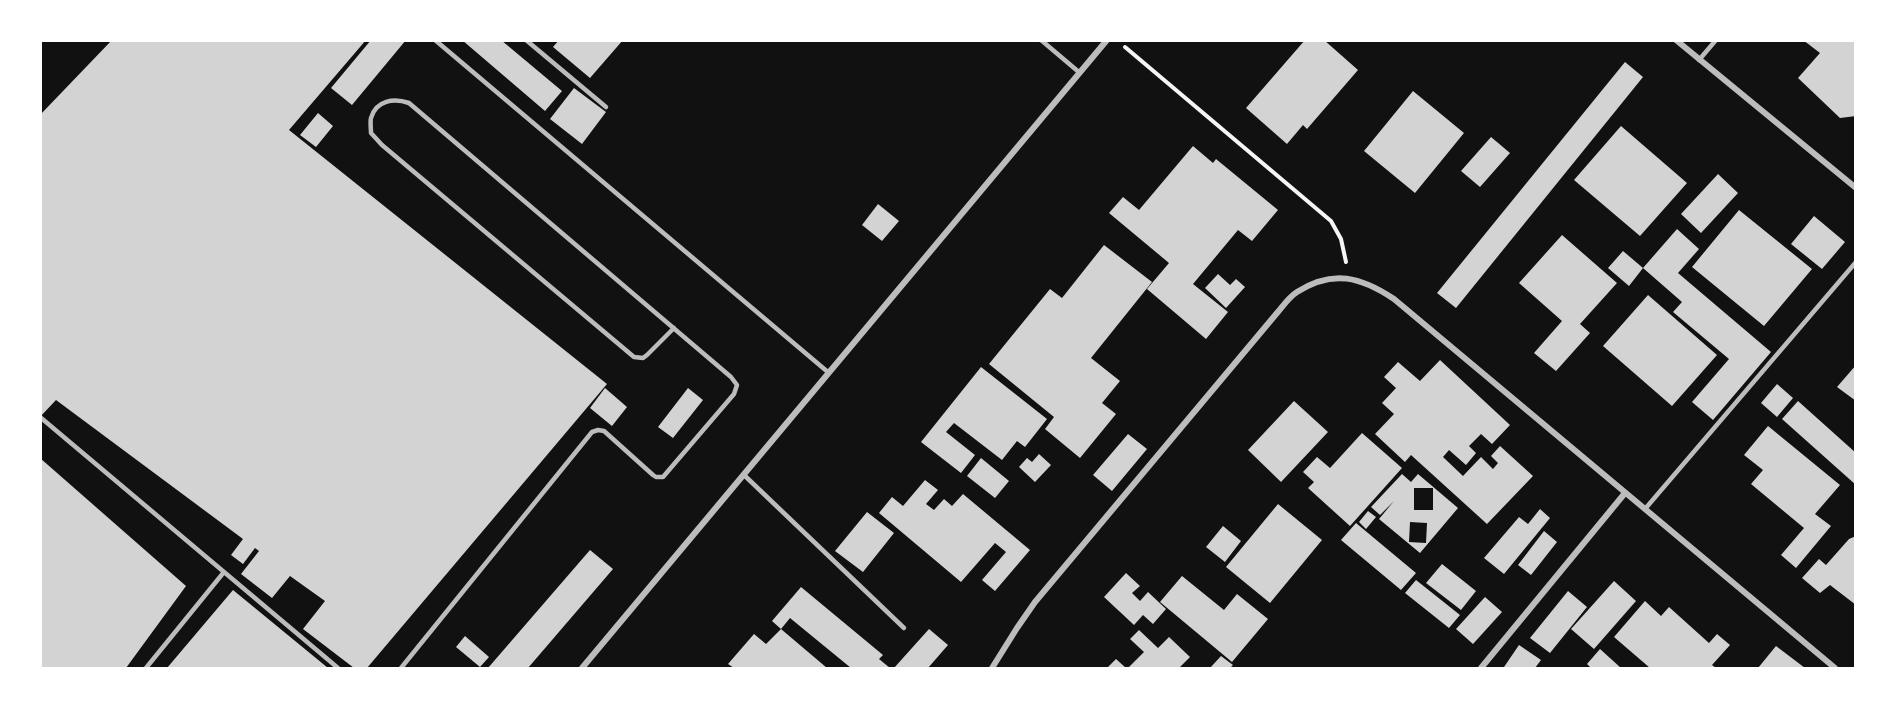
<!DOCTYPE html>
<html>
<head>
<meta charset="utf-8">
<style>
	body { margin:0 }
	#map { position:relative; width:1896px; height:709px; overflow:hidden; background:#111; font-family:"Zilla Slab",serif }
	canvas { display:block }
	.frame { position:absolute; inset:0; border:42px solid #fff; pointer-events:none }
</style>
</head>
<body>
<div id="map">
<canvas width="1896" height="709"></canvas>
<div class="frame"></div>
</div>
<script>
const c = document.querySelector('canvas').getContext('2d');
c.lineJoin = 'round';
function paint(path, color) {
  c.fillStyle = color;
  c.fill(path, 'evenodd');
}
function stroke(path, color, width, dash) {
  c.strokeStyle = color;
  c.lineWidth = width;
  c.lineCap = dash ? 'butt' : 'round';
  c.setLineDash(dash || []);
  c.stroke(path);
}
const building = new Path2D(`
	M112,40H366L289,130L607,384L367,668H354L303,629L325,601L290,576L272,598L241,574L259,551L255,548L243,564L231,555L243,539L56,400L40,417V115Z
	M371,40H406L352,105L331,88Z
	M462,40H501L562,91L545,111Z
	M559,40H623L590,78L553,47Z
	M1305,40H1324L1358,70L1307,129L1303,125L1287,144L1246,108Z
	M1803,40H1856V116L1840,118L1798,78L1820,53Z
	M1625,62L1643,77L1456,308L1437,293Z
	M574,88L606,112L582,144L550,119Z
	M1413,91L1464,133L1415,193L1364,151Z
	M318,113L333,126L316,147L300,135Z
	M1621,126L1687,183L1640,236L1574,180Z
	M1491,137L1510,153L1480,187L1461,171Z
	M1193,146L1213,163L1216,159L1278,210L1252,241L1238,230L1193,284L1228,312L1206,339L1147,289L1169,263L1109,213L1123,197L1139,210Z
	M1718,174L1738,193L1701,233L1681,214Z
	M878,204L899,221L882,241L862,225Z
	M1739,210L1812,269L1764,326L1692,267Z
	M1814,216L1845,242L1822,269L1791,244Z
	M1677,229L1699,249L1678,273L1771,352L1713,420L1692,402L1729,359L1673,312L1682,302L1643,268Z
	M1562,235L1617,283L1580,324L1590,333L1556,371L1534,353L1562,321L1519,283Z
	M1104,245L1152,282L1091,358L1120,381L1102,403L1116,414L1080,458L1045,429L1054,417L989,364L1050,289L1062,298Z
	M1623,251L1643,268L1629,286L1608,268Z
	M1218,274L1230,285L1236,279L1245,287L1226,308L1205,288Z
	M1648,295L1717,355L1672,406L1603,346Z
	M1440,360L1510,425L1492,444L1481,434L1469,446L1476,453L1466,465L1449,450L1443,457L1463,476L1481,457L1493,469L1498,463L1491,456L1500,446L1533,476L1487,524L1411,455L1405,462L1375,434L1394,414L1382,403L1396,388L1384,377L1398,362L1420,381Z
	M1856,365V401L1837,387Z
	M981,367L1047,419L1025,447L1017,441L1002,460L954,423L946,432L975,455L961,473L921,442Z
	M1777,384L1793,398L1777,417L1761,403Z
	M605,388L627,407L612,426L590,408Z
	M688,388L703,400L673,438L658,427Z
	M1294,401L1328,432L1281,482L1248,450Z
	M1798,401L1856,453V485L1782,419Z
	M1768,426L1840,485L1815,514L1831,526L1796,568L1781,555L1804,528L1751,484L1763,470L1744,455Z
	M1362,433L1402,468L1350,526L1308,488L1314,482L1303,472L1317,457L1330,468Z
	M1128,434L1147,449L1112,491L1093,475Z
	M1039,454L1051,465L1035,482L1019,467L1027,458L1032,462Z
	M40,458L186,586L126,668H40Z
	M981,458L1009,481L995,498L967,476Z
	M1402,474L1411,482L1418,474L1458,508L1420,553L1379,519L1394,501L1380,515L1371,507ZM1414,488H1433V510H1414ZM1410,522L1427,523L1426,543L1409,542Z
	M925,480L938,490L926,504L934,510L944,499L952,506L963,494L1030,550L995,591L982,580L1006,552L995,543L961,582L879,513L892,497L903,506Z
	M1278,504L1322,540L1270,603L1226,567Z
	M1540,509L1550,518L1504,574L1484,558L1519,517L1528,524Z
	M1368,511L1376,517L1366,529L1359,522Z
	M867,512L894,533L863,572L835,551Z
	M1356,523L1416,573L1401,590L1341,540Z
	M1223,526L1241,541L1225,562L1206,547Z
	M1544,531L1557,542L1531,575L1518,565Z
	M1856,536V605L1830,585L1820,593L1802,578L1819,559L1826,565L1849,539Z
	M590,550L613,569L528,668H488Z
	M1442,564L1476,591L1461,610L1426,583Z
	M1126,573L1140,586L1132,593L1140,601L1148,592L1166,609L1153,624L1143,615L1134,625L1104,597Z
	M1182,576L1224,610L1237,594L1268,619L1232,662L1160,602Z
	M1416,580L1460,615L1449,628L1405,593Z
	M1614,581L1636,601L1594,649L1571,629Z
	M801,587L883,655L879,659L890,668H851L790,618L781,629L772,621Z
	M233,590L328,668H167Z
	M1568,591L1587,607L1550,653L1530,638Z
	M1485,597L1502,612L1473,644L1456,629Z
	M1645,601L1661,616L1669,607L1709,643L1717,634L1730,645L1712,665L1716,668H1650L1614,637Z
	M781,629L827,668H734L728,664L754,634L766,644Z
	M929,629L948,645L928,668H894Z
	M1139,630L1158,648L1169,637L1190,657L1179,668H1128L1144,652L1130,639Z
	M465,636L489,657L480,667L456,647Z
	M1519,645L1541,660L1535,668H1506L1504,667Z
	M1776,646L1805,668H1758Z
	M1600,649L1621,668H1591L1587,664Z
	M1221,656L1233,665L1230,668H1210Z
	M1116,659L1126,668L1108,667Z`);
const path = new Path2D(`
	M1125,47L1331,221L1341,239L1346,262`);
const service = new Path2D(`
	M435,40L829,373
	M526,40L606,107
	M1041,40L1080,73
	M1699,60L1716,40
	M40,417L338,668
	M744,475L904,628
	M1645,509L1856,262
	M146,668L224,572
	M401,668L592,432L598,430L604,431L653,475L656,477H663L734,394L737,385L731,377L409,103C394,98 376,100 371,118C370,122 371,129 371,133L382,145L634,357L643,358L647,355L674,328`);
const minor = new Path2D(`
	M1676,40L1856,188
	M582,668L1107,40
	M992,668L1017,628L1035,602L1277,313C1283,306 1289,297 1297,292C1333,269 1361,277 1394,299L1835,668
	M1481,668L1625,493`);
paint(building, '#d3d3d3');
stroke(path, '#f5f5f5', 4);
stroke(service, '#bcbcbc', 4.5);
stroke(minor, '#bcbcbc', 6);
</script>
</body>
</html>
